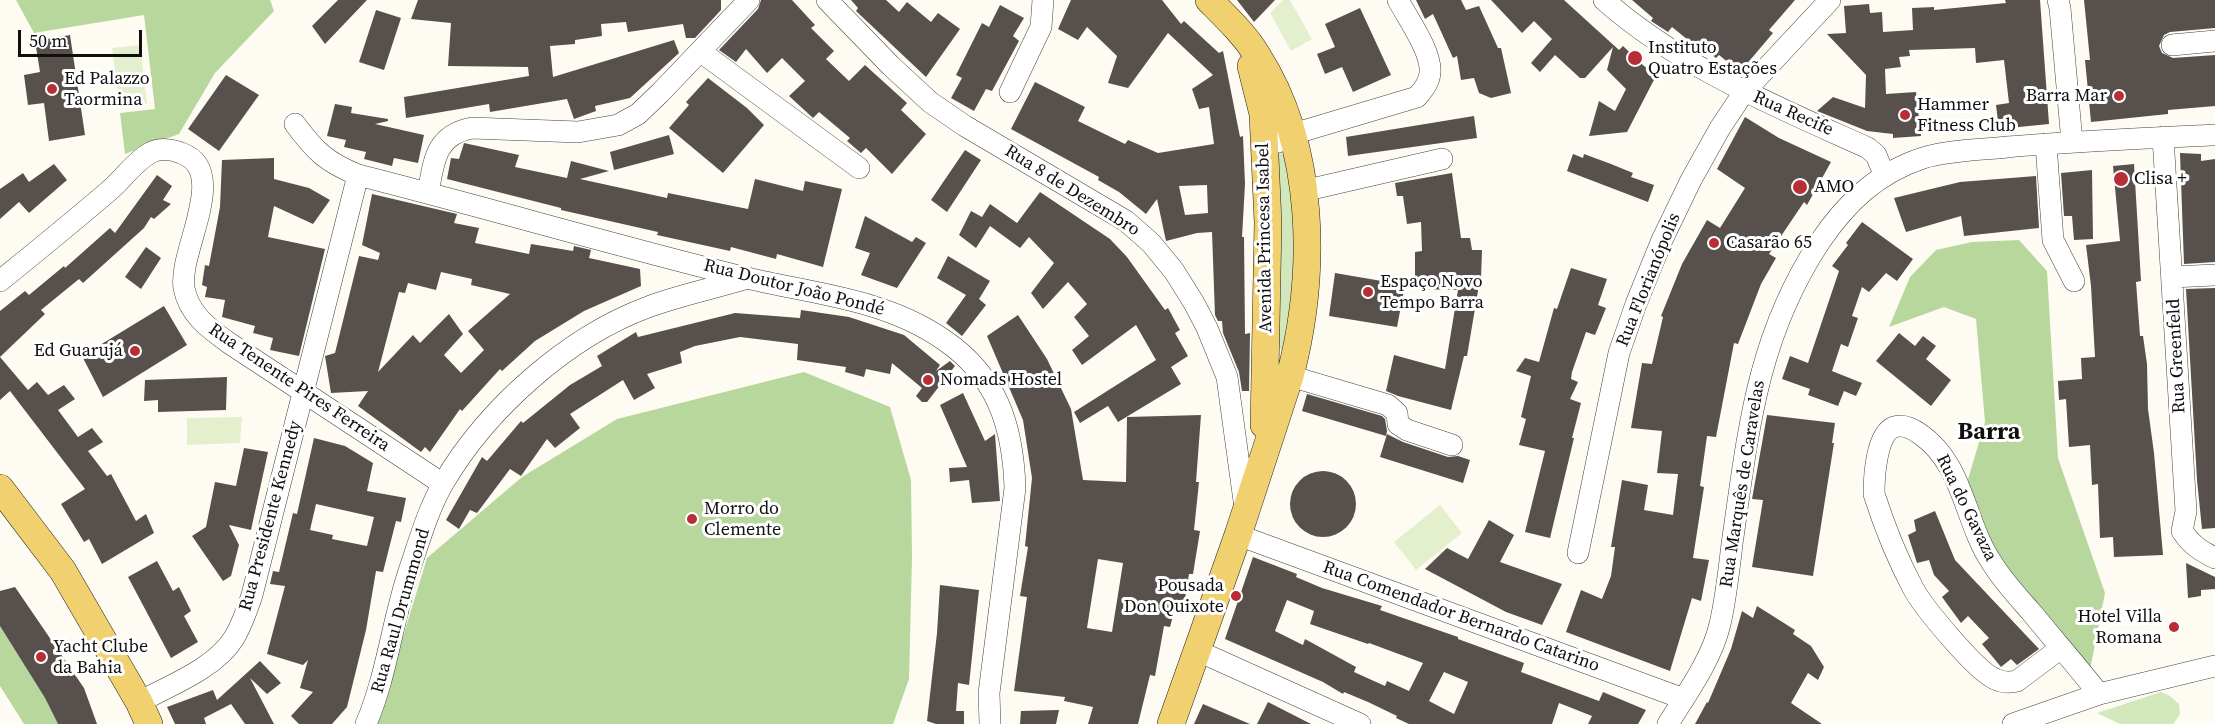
<!DOCTYPE html>
<html>
<head>
<meta charset="utf-8">
<style>
	body { margin:0 }
	#map { position:relative; width:2215px; height:724px; overflow:hidden; background:#fefcf2; font-family:"Source Serif 4",serif }
	canvas { display:block }
	.scale { position:absolute; left:18px; top:30px; width:124px; height:27px; box-sizing:border-box; border:3px solid #0f0f0f; border-top:0; padding-left:8px; font-size:18px; line-height:21px; white-space:nowrap; color:#0f0f0f; -webkit-text-stroke:4px #fff; paint-order:stroke }
</style>
</head>
<body>
<div id="map">
<canvas width="2215" height="724"></canvas>
<div class="scale">50 m</div>
</div>
<script>
const c = document.querySelector('canvas').getContext('2d');
c.lineJoin = 'round';
function paint(path, color) {
  c.fillStyle = color;
  c.fill(path, 'evenodd');
}
function stroke(path, color, width, dash) {
  c.strokeStyle = color;
  c.lineWidth = width;
  c.lineCap = dash ? 'butt' : 'round';
  c.setLineDash(dash || []);
  c.stroke(path);
}
function drawText(font, color, halo, rows, align = 'center') {
  c.font = font + ' "Source Serif 4",serif';
  c.lineWidth = 6;
  c.setLineDash([]);
  c.textBaseline = 'middle';
  c.strokeStyle = halo;
  c.fillStyle = color;
  for (const [text, x, y, turn = 0] of rows) {
    c.save();
    c.translate(x, y);
    c.rotate((+turn || 0) * Math.PI / 180);
    c.textAlign = isNaN(turn) ? turn : align;
    if (halo) c.strokeText(text, 0, 0);
    c.fillText(text, 0, 0);
    c.restore();
  }
}
const green = new Path2D(`
	M1281,153L1286,158L1295,199L1296,321L1282,351L1276,344L1274,156Z
	M2161,692L2170,696L2179,704L2180,714L2173,724H2120L2097,713Z`);
const forest = new Path2D(`
	M16,0H270L274,11L215,73L179,134L125,154L120,113L155,109L144,15L34,33Z
	M2019,240L2047,271L2058,458L2105,593L2087,685L1961,503L1985,422L1976,319L1944,307L1889,327L1910,277L1936,250L1972,242Z
	M804,372L890,407L911,480L912,557L909,679L893,724H374L380,712L427,558L522,477L617,419Z
	M0,626L45,698L58,724H24L0,686Z`);
const pitch = new Path2D(`
	M1283,0H1290L1312,39L1291,51L1270,13Z
	M140,45L147,104L120,107L112,48Z
	M242,417L240,443L187,445V418Z
	M1440,505L1462,533L1416,570L1394,542Z`);
const building = new Path2D(`
	M338,0H367L325,44L312,26Z
	M418,0H721V10L695,38H686L683,24L628,32L626,22L601,24L602,36L575,40V44L550,46L553,77L674,40L679,53L630,98L595,106L596,111L574,119L567,99L490,112L489,104L406,118L404,97L529,76L528,67L448,66L451,23L411,19Z
	M761,0H792L815,25L811,28L834,51L826,59L849,81L865,65L907,103L901,110L926,134L892,174L866,148L861,153L847,141L850,138L819,112L813,118L789,96L805,81L782,58L767,73L746,49L736,62L719,50L758,9Z
	M851,0H886L899,12L907,2L931,22L938,13L960,29L926,77L856,11L858,8Z
	M1071,0H1162L1181,24L1184,21L1219,53L1223,51L1240,137L1243,136L1245,184L1242,237H1244L1245,334L1250,333L1249,391H1242L1239,372L1223,333L1222,321H1218L1215,315L1212,232L1197,233L1166,241L1157,199L1146,214L1119,192L1098,180L1099,177L1011,129L1035,82L1085,107L1078,121L1125,144L1128,140L1158,153L1214,144L1209,107L1199,109L1192,89L1213,75L1168,33L1128,88L1108,83L1117,56L1087,27L1078,40L1058,29ZM1207,185L1208,213L1185,215L1179,186Z
	M1237,0H1275L1254,22Z
	M1416,0H1461L1466,10L1479,6L1498,48H1501L1511,93L1491,98L1479,93L1474,78L1461,80L1457,56L1453,58L1433,14L1425,19Z
	M1491,0H1564L1619,50L1623,46L1644,66L1657,74L1627,132L1589,136L1599,101L1615,111L1626,89L1607,70L1613,47L1585,78H1580L1555,55L1540,72L1531,63L1552,39L1534,21L1522,33Z
	M1632,0H1795L1769,30L1773,33L1740,72L1719,55L1716,58L1695,41L1693,44L1672,27L1668,32L1651,21L1653,18Z
	M2005,0H2040L2049,124L1999,129L1996,105L2009,103L2004,60L1976,63L1975,48L1909,50L1910,56L1899,57L1901,67L1885,69L1886,94L1916,92L1921,136L1893,138V134L1867,131L1817,111L1833,97L1865,108L1866,75L1827,34L1846,33L1844,6L1869,4L1870,13L1882,12L1883,32L1913,30L1912,8L1934,7V10L2006,3Z
	M2084,0H2215V28L2170,32L2164,35L2159,46L2162,53L2173,58L2215,55V106L2168,110V114L2091,122L2085,60H2090Z
	M1000,5L1024,18L1013,36L1019,41L992,91L986,89L974,111L951,98L962,78L956,75L982,23L989,27Z
	M1360,8L1391,75L1353,92L1342,67L1325,74L1317,54L1335,47L1325,24Z
	M376,10L401,18L384,70L359,62Z
	M70,35L85,135L49,141L44,103L28,105L24,75L40,72L35,41Z
	M226,75L259,95L219,151L188,129Z
	M708,78L747,108L764,125L723,173L669,128L689,105L686,102Z
	M335,104L352,107L351,113L388,119V121L375,124L424,135L418,163L394,158L392,166L364,159L366,152L344,147L346,140L327,136Z
	M1474,116L1477,138L1348,156L1346,137Z
	M1745,117L1779,138L1831,162L1807,205L1804,202L1769,254L1776,258L1761,284L1738,344L1734,343L1716,437L1707,436L1700,486L1704,487L1693,558L1709,560L1701,601L1692,598L1670,671L1566,632L1581,590L1602,599L1611,576L1615,547H1611L1622,480L1648,485L1644,510L1673,515L1678,474L1657,473L1662,431L1631,428L1642,363L1652,364L1663,317L1661,316L1682,264L1707,220L1720,228L1745,188L1717,169Z
	M669,135L674,154L614,170L610,152Z
	M464,143L519,155L515,167L567,178L571,161L609,171L580,179L667,198L668,193L748,209L755,179L803,191L805,181L842,189L823,267L777,254L776,259L731,247L730,251L657,235L658,232L561,210V208L447,179L451,158L459,159Z
	M965,150L981,160L947,212L931,200Z
	M2180,153L2201,154V161L2215,159V262L2184,264Z
	M1573,154L1583,158L1584,154L1611,164L1633,173L1631,177L1654,185L1648,202L1567,171Z
	M274,158V179L309,188L330,200L313,224L274,206L268,237L325,249L299,356L270,350L273,338L253,333L255,326L222,317L225,300L205,297L207,287L202,285L205,265L209,266L220,207L222,160Z
	M54,164L67,180L29,213L19,202L0,219V189L23,173L29,182Z
	M2134,164L2141,281L2136,282L2140,336H2143L2147,364L2148,409L2154,453L2163,555L2114,557L2113,537L2100,538L2098,484L2092,485L2090,445L2069,447L2066,399L2059,400L2058,381L2082,379L2081,358L2095,357L2091,286L2086,245L2120,241L2113,166Z
	M2092,170L2093,239L2074,240L2072,216H2064L2061,173Z
	M1452,173L1461,238H1470L1472,250H1482L1481,279H1480L1467,356H1464L1451,410L1398,396L1386,391L1394,355L1445,369L1458,290L1415,289V252L1422,251L1421,222L1407,224L1403,196H1397L1395,183Z
	M157,175L172,186L163,200L171,204L154,219L151,217L144,228L83,283L79,279L41,310L45,314L0,357V311L25,291L29,295L64,266L65,268L110,228L115,233Z
	M2036,176L2039,228L1964,236L1961,216L1906,232L1894,198L1960,182Z
	M1040,192L1110,239L1127,257L1165,310L1168,308L1180,330L1175,333L1188,356L1171,367L1181,384L1118,422L1108,406L1080,423L1074,412L1156,360L1136,325L1082,365L1072,350L1089,336L1074,317L1087,304L1068,282L1043,309L1031,293L1054,263L1029,237L1020,248L990,226L976,248L959,235L971,211L982,217L990,204L1017,223Z
	M372,194L457,214L454,223L479,228L475,243L529,254L531,244L573,251L574,246L591,250L589,258L640,269L641,286L584,311L535,341L502,371L500,369L462,411L460,409L430,452L425,447L421,452L358,406L368,391L331,393L325,356L335,353L359,256L378,260L380,253L362,245ZM441,272L472,279L471,285L510,294L468,331L484,350L461,373L444,355L463,334L449,314L420,343L413,335L378,372L399,292L405,293L408,283L436,290Z
	M865,216L912,242L916,237L926,243L897,288L861,275L870,253L855,248Z
	M1862,222L1913,259L1897,281L1886,273L1869,292L1862,287L1852,316L1858,318L1848,347L1841,344L1832,371L1862,383L1856,396L1844,391L1838,406L1808,395L1810,389L1782,379L1790,356L1808,363L1839,271L1832,266L1848,245L1846,243Z
	M146,247L161,258L141,289L125,277Z
	M948,256L990,281L979,299L986,305L962,336L946,323L966,295L937,278Z
	M1571,268L1607,279L1598,305L1606,308L1595,335L1586,332L1572,372L1571,379L1578,382L1570,399L1581,403L1572,438H1574L1550,538L1525,532L1545,451L1519,445L1526,419L1521,417L1531,376L1516,371L1525,358L1539,362L1554,308L1557,309Z
	M1335,273L1405,285L1397,327L1329,316Z
	M2215,288V528L2202,529L2197,480L2186,289Z
	M164,306L187,345L103,397L82,356Z
	M801,310L849,317L904,335L940,365L936,371L950,361L955,366L927,402H922L916,396L922,388L892,363L890,374L866,369L864,377L845,372L846,367L797,360L798,344L740,337L695,346L680,352L682,363L647,374L655,388L634,400L623,380L570,414L580,428L555,448L547,439L521,476L510,469L477,513L470,510L459,529L446,520L482,457L487,461L521,421L523,423L570,385L602,366L597,356L636,332L638,337L735,313L800,318Z
	M1018,315L1047,359L1071,409L1083,480L1126,482L1127,417L1201,415L1196,482H1199L1194,530L1200,531L1193,574H1189L1184,605L1176,604L1170,627L1164,626L1155,676L1150,675L1138,724H1088L1093,707L1064,701L1065,697L1014,691L1027,597L1020,596L1028,547L1025,546L1032,478L1023,420L987,336ZM1098,559L1123,563L1112,632L1087,628Z
	M1899,333L1915,346L1923,336L1936,346L1926,359L1951,380L1931,406L1876,361Z
	M0,357L28,390L37,382L48,395L64,385L75,399L58,410L78,437L92,428L103,442L88,451L107,476L111,474L136,521L146,514L154,533L102,564L89,539L84,542L61,504L85,489L10,391L0,400Z
	M227,377L226,410L158,412V400L144,401L145,380Z
	M963,393L985,441L995,434L1000,501L972,503L969,480L950,482L949,468L967,467L940,405Z
	M1307,394L1382,416L1385,419L1387,431L1386,436L1302,411Z
	M1767,415L1835,423L1832,443H1834L1813,576L1752,567L1763,500L1752,499Z
	M1387,434L1403,442L1448,457L1458,456L1470,460L1463,483L1380,457Z
	M314,438L345,446L373,463L367,491L406,498L401,522L396,521L383,572L376,571L366,630L347,707L332,724H299L291,716L313,692L300,688L308,660L303,665L267,654L285,586L270,584L273,571L279,572L293,513L297,514ZM316,504L374,517L367,546L332,539L333,535L310,530Z
	M244,448L268,452L251,530L229,525L239,545L231,576L223,581L192,536L206,527L215,482L236,486Z
	M1290 504a33 33 0 1 1 66 0a33 33 0 1 1-66 0Z
	M1935,511L1955,560L2039,649L2017,665L2011,659L2001,667L1982,644L1989,638L1968,616L1961,623L1942,597L1949,591L1934,575L1929,560L1917,563L1908,535L1916,531L1914,520Z
	M1489,520L1514,535L1500,562L1562,584L1542,625L1506,612L1425,569L1447,548L1468,559Z
	M1253,557L1297,574L1296,577L1322,588L1382,606L1380,610L1458,637V639L1524,663L1521,672L1599,701L1603,692L1646,710L1638,724H1588L1592,716L1559,703L1552,724H1409L1396,718L1397,716L1368,702L1344,692L1343,694L1323,682L1225,639ZM1287,600L1314,611L1310,624L1368,644L1369,643L1423,663L1409,691L1387,681L1385,686L1354,672L1356,667L1305,639L1303,645L1275,631ZM1444,672L1468,682L1454,714L1429,701Z
	M157,561L173,591L179,587L191,611L184,616L198,642L171,658L128,577Z
	M2186,563L2215,577V589L2201,590V596L2188,598Z
	M940,585L979,590L969,685L958,683L956,711H964V724H936L927,721L937,633Z
	M15,587L84,688L97,724H58L45,698L0,626V591Z
	M1757,606L1795,630L1793,634L1811,646L1824,667L1818,680L1808,673L1791,703L1822,724H1695L1707,702L1708,703L1731,649L1742,611L1753,618Z
	M260,661L281,683L267,694L250,678L274,724H245L231,704L204,718L206,724H175L167,707L213,690L217,700Z
	M1268,702L1311,724H1257Z
	M1203,704L1250,724H1194Z
	M1059,710L1056,724H1020L1021,711Z`);
const minor = new Path2D(`
	M827,0L891,66L930,102L965,126L1126,221L1151,243L1174,271L1194,303L1207,328L1227,377L1245,508
	M1604,0C1680,67 1777,107 1868,148L1876,155L1884,174
	M2058,0L2060,8L2072,142
	M2172,45L2215,41
	M701,52L859,168
	M1010,92L1041,27L1043,0
	M295,124C315,151 326,162 358,175C488,208 617,246 747,278C814,294 886,299 944,340C997,376 1013,426 1015,488L989,693L990,724
	M2163,137L2186,511L2182,531C2191,545 2201,551 2215,558
	M1278,142L1293,134L1417,97C1423,90 1429,83 1430,73C1432,52 1408,19 1398,0
	M2046,144L2053,240L2074,281
	M1303,191L1442,159
	M428,193C434,161 435,135 472,128L578,132L618,125L638,114L660,93L749,0
	M2172,277L2215,275
	M0,281C37,251 74,221 110,190C124,178 134,162 150,153C159,148 172,149 181,153C231,171 178,251 184,288C189,314 208,328 229,343L443,484
	M1290,376L1388,405L1397,413L1398,424L1407,430L1452,445
	M1238,535L1684,699
	M1578,553L1619,353L1636,304L1662,240L1691,180L1720,128L1744,92L1830,0
	M2061,648L2017,681C2009,683 2003,683 1995,679C1976,671 1923,607 1913,588C1898,560 1884,525 1874,494C1874,478 1876,434 1894,427C1903,424 1913,429 1920,434C1964,464 1964,522 1992,563C2003,581 2018,597 2032,613C2054,640 2077,666 2099,694
	M1198,651L1360,724
	M139,702C169,686 216,668 234,638C242,625 247,610 252,595L358,175
	M366,724C387,675 392,622 409,571C419,542 428,509 444,482C487,409 567,337 648,307C680,295 715,288 748,278
	M1668,724C1687,693 1712,659 1720,624C1726,598 1729,570 1732,544C1748,434 1756,339 1819,243C1846,203 1877,173 1923,158C1949,150 1980,150 2007,147C2076,141 2146,138 2215,135
	M2013,724L2099,694L2215,666`);
const major = new Path2D(`
	M1251,66L1263,114L1268,223L1264,425
	M0,488L63,571L139,702L149,724
	M1171,724L1238,535L1290,376C1317,273 1316,147 1257,55C1245,35 1226,17 1209,0`);
const markers = [
	[1635,58,8,"#b82e36"],
	[52,89,6,"#b82e36"],
	[2119,96,6,"#b82e36"],
	[1905,115,6,"#b82e36"],
	[2121,179,8,"#b82e36"],
	[1800,187,8,"#b82e36"],
	[1714,243,6,"#b82e36"],
	[1368,292,6,"#b82e36"],
	[135,351,6,"#b82e36"],
	[928,380,6,"#b82e36"],
	[692,519,6,"#b82e36"],
	[1236,596,6,"#b82e36"],
	[2174,627,6,"#b82e36"],
	[41,657,6,"#b82e36"]
];
const poiNames = [
	["Instituto",1648,48],
	["Quatro Estações",1648,69],
	["Ed Palazzo",64,79],
	["Taormina",64,100],
	["Barra Mar",2107,96,"right"],
	["Hammer",1917,105],
	["Fitness Club",1917,126],
	["Clisa +",2134,179],
	["AMO",1814,187],
	["Casarão 65",1726,243],
	["Espaço Novo",1380,282],
	["Tempo Barra",1380,303],
	["Ed Guarujá",123,351,"right"],
	["Nomads Hostel",940,380],
	["Morro do",704,509],
	["Clemente",704,530],
	["Pousada",1224,586,"right"],
	["Don Quixote",1224,607,"right"],
	["Hotel Villa",2162,617,"right"],
	["Romana",2162,638,"right"],
	["Yacht Clube",53,647],
	["da Bahia",53,668]
];
const streetNames = [
	["Rua Recife",1793,114,24],
	["Rua 8 de Dezembro",1072,191,32],
	["Avenida Princesa Isabel",1265,238,-91],
	["Rua Florianópolis",1649,280,-68],
	["Rua Doutor João Pondé",794,288,14],
	["Rua Greenfeld",2177,356,-93],
	["Rua Tenente Pires Ferreira",299,388,34],
	["Rua Marquês de Caravelas",1743,484,-81],
	["Rua do Gavaza",1966,508,64],
	["Rua Presidente Kennedy",271,516,-75],
	["Rua Raul Drummond",401,611,-74],
	["Rua Comendador Bernardo Catarino",1461,617,20]
];
const districtNames = [
	["Barra",1989,433]
];
paint(green, '#d3e7bc');
paint(forest, '#b8d79c');
paint(pitch, '#e4efce');
paint(building, '#57504c');
stroke(minor, '#424242', 22);
stroke(major, '#202020', 28);
stroke(minor, '#fff', 21);
stroke(major, '#f1d06f', 27);
for (const [x, y, r, color] of markers) {
  const dot = new Path2D();
  dot.arc(x, y, r, 0, 2 * Math.PI);
  c.fillStyle = color;
  c.fill(dot);
  stroke(dot, '#fff', 2);
}
drawText('18px', '#0f0f0f', '#fff', poiNames, 'left');
drawText('18px', '#0f0f0f', '#fff', streetNames);
drawText('bold 24px', '#0f0f0f', '#fff', districtNames);
</script>
</body>
</html>
